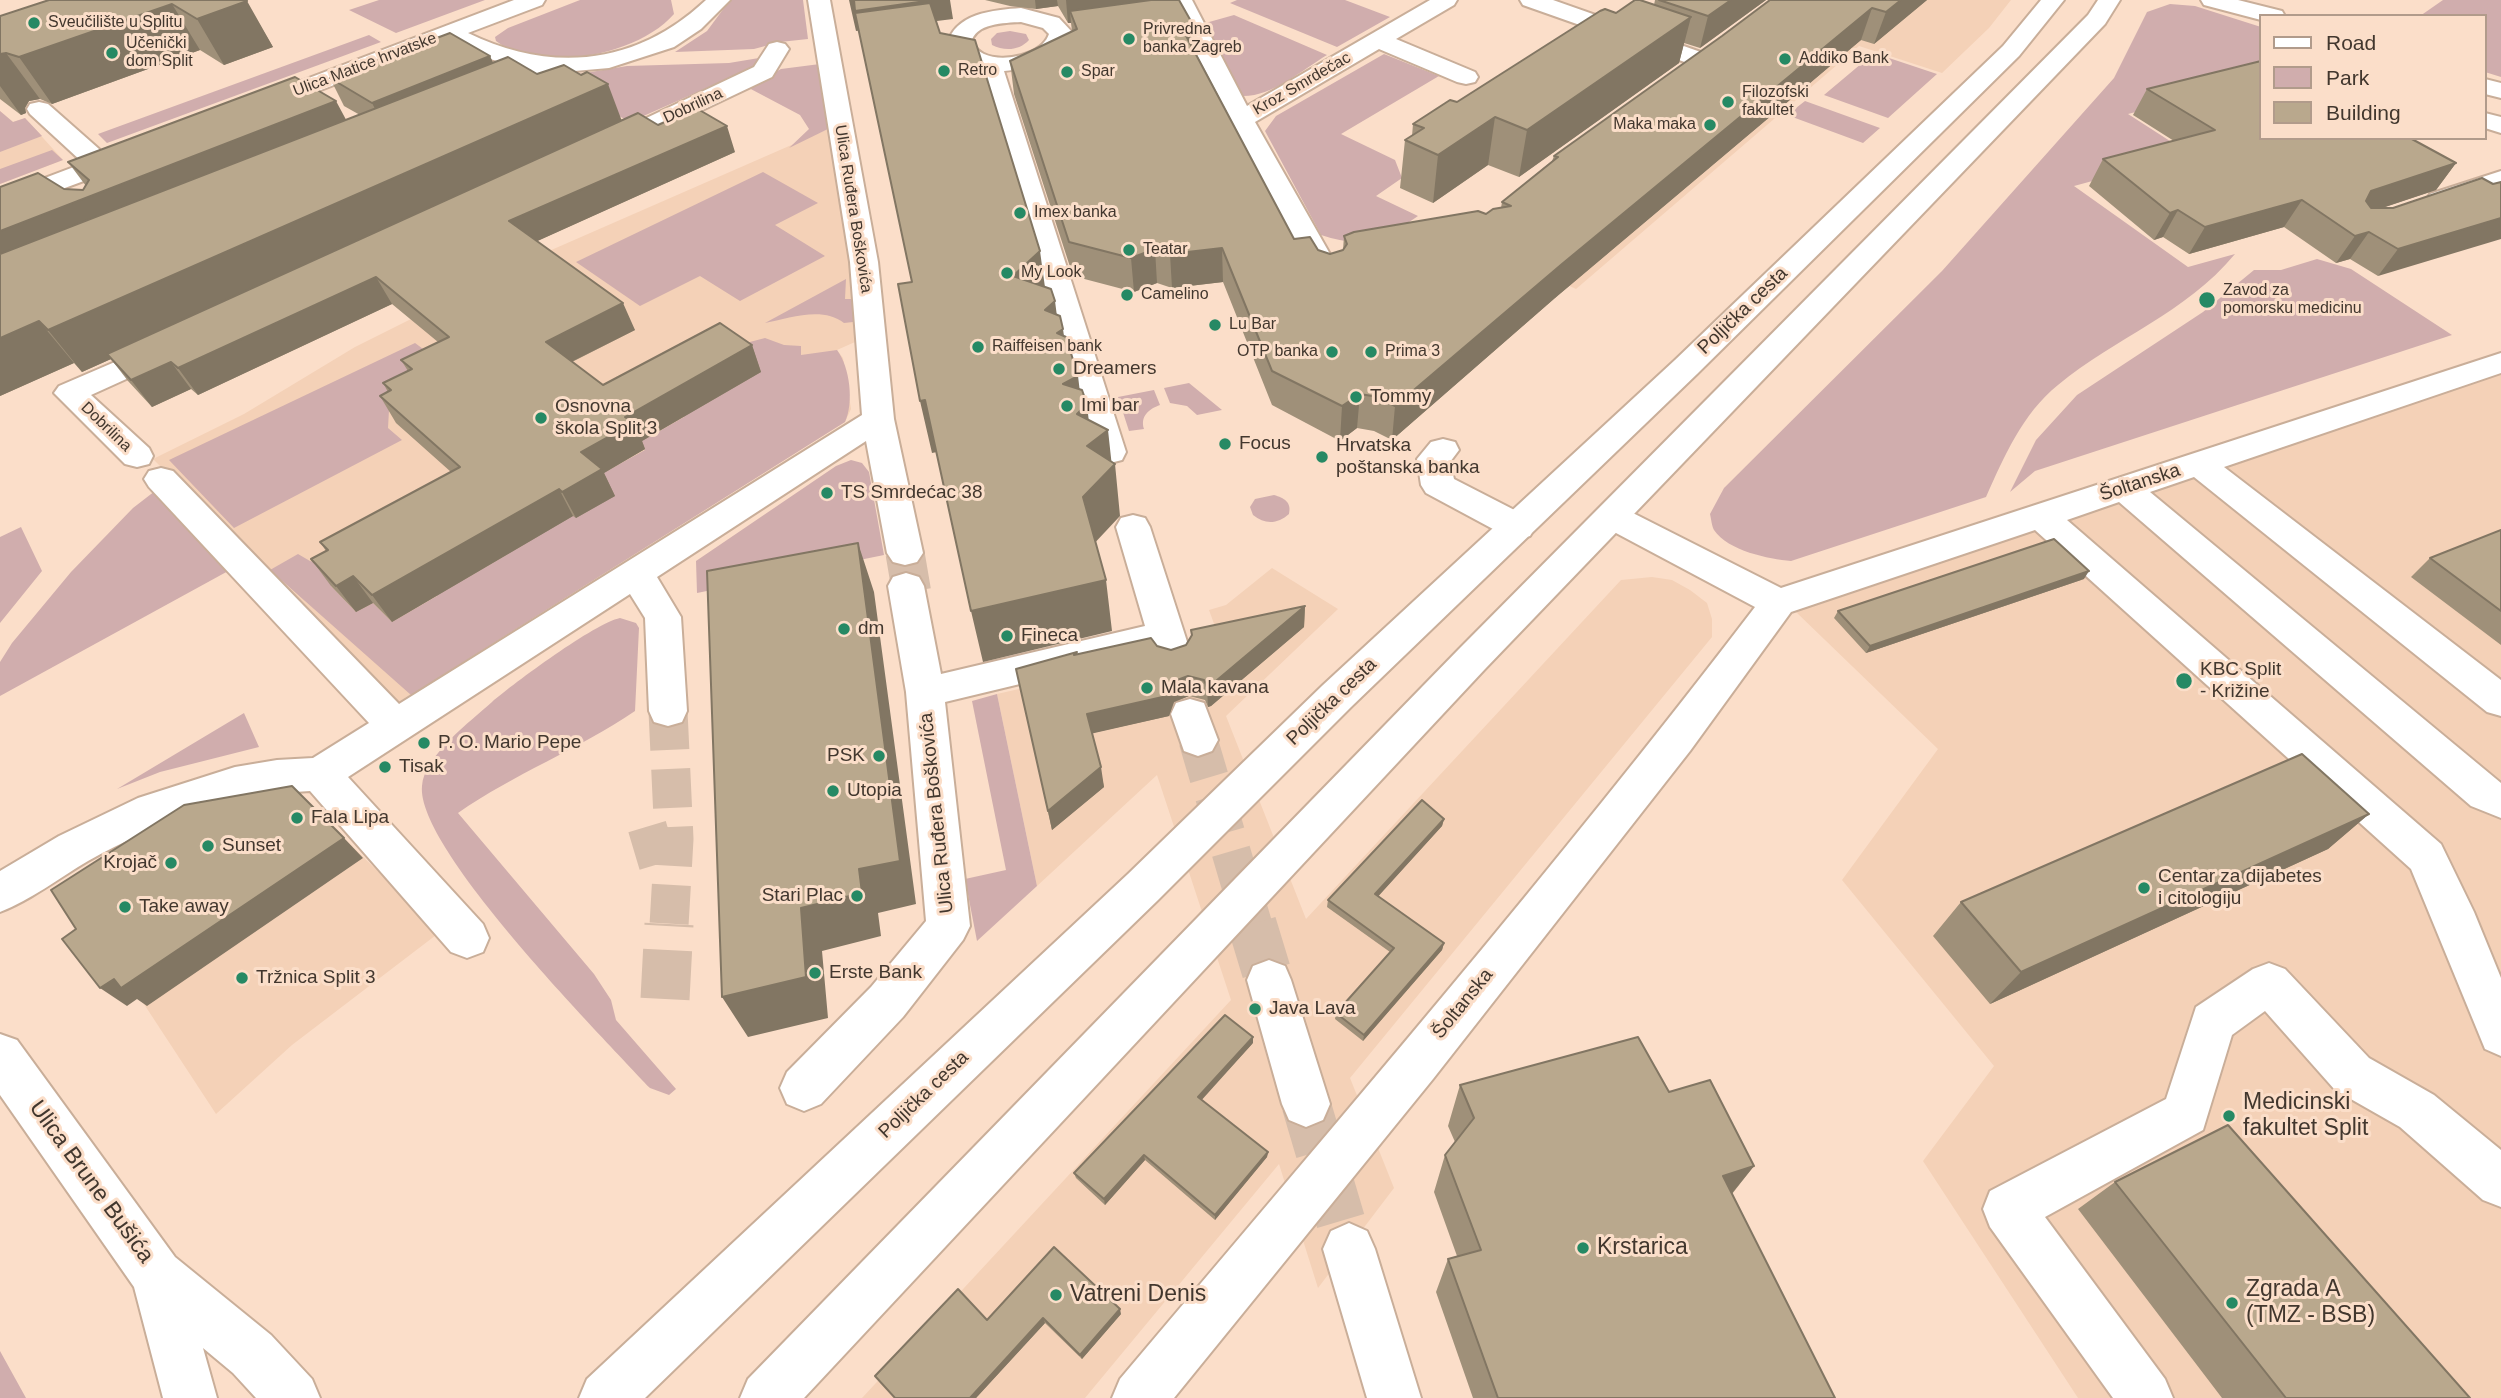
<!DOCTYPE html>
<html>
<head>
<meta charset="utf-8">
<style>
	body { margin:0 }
	#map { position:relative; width:2501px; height:1398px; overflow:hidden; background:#fbdec9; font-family:Helvetica,sans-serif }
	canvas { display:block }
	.legend { position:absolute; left:2259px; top:14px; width:228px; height:126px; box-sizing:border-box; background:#fbdec9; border:2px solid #b19b8b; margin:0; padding:9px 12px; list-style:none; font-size:21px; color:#42372e }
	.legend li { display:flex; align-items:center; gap:14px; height:35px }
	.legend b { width:35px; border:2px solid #b19b8b }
</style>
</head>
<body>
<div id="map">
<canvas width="2501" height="1398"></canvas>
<ul class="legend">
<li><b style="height:9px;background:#fff"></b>Road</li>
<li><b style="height:19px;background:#d0adad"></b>Park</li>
<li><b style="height:19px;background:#b9a88d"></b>Building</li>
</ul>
</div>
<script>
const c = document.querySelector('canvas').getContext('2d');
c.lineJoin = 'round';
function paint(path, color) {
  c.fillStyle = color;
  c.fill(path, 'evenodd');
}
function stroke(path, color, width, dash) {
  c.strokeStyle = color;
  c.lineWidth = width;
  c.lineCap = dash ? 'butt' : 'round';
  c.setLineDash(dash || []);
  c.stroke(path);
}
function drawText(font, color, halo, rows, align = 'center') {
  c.font = font + ' Helvetica,sans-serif';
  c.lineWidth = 6;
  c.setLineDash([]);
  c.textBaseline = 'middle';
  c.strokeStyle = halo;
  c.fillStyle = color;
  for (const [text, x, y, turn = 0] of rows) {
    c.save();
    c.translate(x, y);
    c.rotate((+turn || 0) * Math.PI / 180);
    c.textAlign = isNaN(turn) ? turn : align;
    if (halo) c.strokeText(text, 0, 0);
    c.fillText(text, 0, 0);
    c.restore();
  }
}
const built = new Path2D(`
	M1793,0H2011L1989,28L1942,73L1859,46L1576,289L1467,238Z
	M0,111L13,122L25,118L63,160L0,184Z
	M828,129L857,260L864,338L837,350L843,358L851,409L845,422L397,703L153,459L244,414L355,347L533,258Z
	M2501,358V1398H2078L1923,1161L1994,1066L1842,880L1938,749L1796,612Z
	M1272,568L1338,609L1226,716L1306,919L1621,580L1652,577L1672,580L1690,590L1707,603L1712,619V637L1350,1078L1394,1188L1318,1288L1279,1164L1085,1398H862L1231,1000L1157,775L1037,886L997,694L1221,643L1209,610L1226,605Z
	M311,806L440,932L292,1045L216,1114L140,998Z`);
const green = new Path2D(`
	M379,0H485L396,33L349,10Z
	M580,0H671L674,14C639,55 540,75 496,41L495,37L508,28Z
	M730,0H803L808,39L780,42L754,49L675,52L707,31Z
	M1237,0H1345L1390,17L1337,47L1230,3Z
	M2443,0H2501V77L2485,72V16H2420Z
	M2170,4L2195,6L2261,27V127L2204,94L2128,114L2187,152L2181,157L2074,186L2188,267L2235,254C2185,314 2116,337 2058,385C2022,414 2004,457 1986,497L1791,561C1769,559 1728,551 1714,530C1712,527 1711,518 1710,514L1724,488L1942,271L2114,78L2147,12Z
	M1234,15L1327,55C1302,70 1271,98 1240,96L1202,24Z
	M1010,31L1026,34L1029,40C1019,51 1004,51 992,45L991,39L997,33Z
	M369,35L381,42L107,143L98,134Z
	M1874,53L1937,74L1888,118L1824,95Z
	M1384,54L1439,76L1341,134L1395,160L1402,178L1376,196L1418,216C1383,240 1363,249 1321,235L1265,131L1276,116Z
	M759,58L760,61L754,67L630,122L588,99L579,74L627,66L729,63Z
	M820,64L828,129L789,148L809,129L800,115L747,87L781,69Z
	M1805,101L1880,128L1863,143L1787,115Z
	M0,111L13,122L25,118L42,136L0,152Z
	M52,150L63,160L0,184V169Z
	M763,172L818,203L775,225L825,256L740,301L700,276L640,306L576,262Z
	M2317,259L2351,269L2452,335L2035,471L2010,492L2036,440L2077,395L2203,312L2254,270H2281Z
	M846,279L845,299H855L862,321L844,323C823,306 789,318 765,323Z
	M765,338L784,345L801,346V355L837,350C850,367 854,403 845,422L411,695L270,570L298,554L310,561L339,569L331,586L356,612L373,603L392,622L437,596L429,588L465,579L508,554L503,549L589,474L602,468L607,471L645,450L634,441L647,434L651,436L684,417L679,413L727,348Z
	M415,343L446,366L389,410L388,428L402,440L234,528L169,460Z
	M1189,383L1222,410L1197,415L1187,406L1170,403L1164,388Z
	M1154,390L1160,405C1149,409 1140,416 1144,429L1129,431L1118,397Z
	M851,460L862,463L869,472L884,555L697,593L696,561L836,466Z
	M155,491L230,570L0,696V662L12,643L71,572L133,508Z
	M1274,495C1284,498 1292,502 1289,514C1278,524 1265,525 1253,515L1250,507L1255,499Z
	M21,527L42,571L0,623V537Z
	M620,618L636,623L639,628L635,711C579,749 514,774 458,813L594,974L611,1000L616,1020L676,1089L669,1095L650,1088C603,1037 416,849 422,786C424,756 471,721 492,702C514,683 595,623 620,618Z
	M997,694L1037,886L977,941L965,879L1006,870L972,701Z
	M244,713L259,747L160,772L117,789Z
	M0,1351L26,1398H0Z`);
const minorTunnelFar1 = new Path2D(`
	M905,553L913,600
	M668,711L674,839L669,926
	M1198,740L1253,926
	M634,851L674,839`);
const minorTunnel = new Path2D(`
	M1252,924L1269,980
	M665,999L669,924
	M1306,1104L1349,1249`);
const minor = new Path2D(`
	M514,0H545L542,5L468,33C552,74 637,65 706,0H730L701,29L674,47L609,68L563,72L505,101L496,99L493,94L496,89L532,70L486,58L448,41L269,110L260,112L251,110L248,105L251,100Z
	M808,0H830L878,262L894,419L923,553L917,562L905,565L893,562L887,553L866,441L657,577L681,617L687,711L682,722L668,726L654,722L649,711L645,618L630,594L348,777L483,924L489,938L483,952L467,958L451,952L310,791C230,795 158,822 88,861C59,878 31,900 0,912V871L59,836L138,798L235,767L277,760L313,758L369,723L149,487L144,479L149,471L161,468L173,471L399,704L862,415L850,262Z
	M1170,0H1192L1247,106L1430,0H1457L1454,5L1396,39L1475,72L1478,77L1475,82L1466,84L1457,82L1379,49L1255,122L1343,277L1339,283L1329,286L1319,283L1315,277L1228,120Z
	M1520,0H1553L1712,56L1716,61L1712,66H1696L1523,5Z
	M2201,0H2238L2282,11L2285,16H2261V20L2204,5Z
	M1021,8L1059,18L1073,33C1063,62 1032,68 1004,71L1126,452L1122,460L1110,463L1098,460L1094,452L979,67L967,64L947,45C955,13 993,10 1021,8ZM1021,22L1043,28L1049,34C1042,55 1003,63 984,54C979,52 975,47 971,43C975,23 1004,23 1021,22Z
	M777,42L785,44L789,49L772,77L618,150L609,153L600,150L596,145L600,140L754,67L769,44Z
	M2485,79L2501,83V98L2485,94Z
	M39,102L48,104L99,149L102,156L126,148L135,150L139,156L135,162L0,212V195L87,162L81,161L30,114L27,109L30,104Z
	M2485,113L2501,117V133L2485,128Z
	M2501,171V188L2440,208L2430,206L2426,200L2430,194Z
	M166,340L177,342L181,349L177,356L91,395L149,448L153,456L149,464L137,467L125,464L54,393L59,386Z
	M2501,353V373L2224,467L2501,680V716L2487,712L2194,477L2150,492L2501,783V818L2471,806L2119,502L2067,520L2441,844L2474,912L2501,978V1056L2485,1049L2411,869L2035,530L1791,612L1690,751L1433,1079L1174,1398H1112L1120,1379C1335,1124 1553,872 1755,607L1601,525L1596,517L1601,509L1613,505L1625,509L1781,588Z
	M1443,439L1455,442L1459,450L1450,462L1454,479L1530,518L1535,527L1530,536L1518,539L1506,536L1426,493L1421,485L1417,459L1431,442Z
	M1133,515L1145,518L1150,527L1191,654L1185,664L1172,668L1159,664L1153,652L945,702L970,926L963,940L903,1017L821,1104L804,1111L787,1104L780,1088L787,1072L871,987L926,921L906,692L888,586L893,577L906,573L919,577L924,586L941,674L1145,626L1116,527L1121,518Z
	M1190,699L1204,703L1218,740L1212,751L1198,756L1184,751L1171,714L1176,703Z
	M1269,960L1285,966L1291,980L1330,1104L1323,1120L1306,1127L1289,1120L1282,1104L1247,980L1253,966Z
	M2269,963L2285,969L2369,1058L2434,1095L2501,1150V1207L2483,1200L2400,1127L2335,1090L2265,1011L2232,1035L2203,1130L2045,1217L2165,1379L2173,1398H2113L1990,1227L1983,1209L1990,1191L2166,1099L2196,1007L2253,969Z
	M0,1034L17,1040L175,1257L271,1335L312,1379L320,1398H256L233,1373L203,1348L217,1398H163L134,1287L0,1095Z
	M1349,1223L1367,1231L1375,1249L1421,1398H1367L1323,1249L1331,1231Z`);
const major = new Path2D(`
	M2041,0H2064L2019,56L1697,374L1351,707L1158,900L645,1398H579L587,1379L1128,874L1323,685L1675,360L2003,46Z
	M2098,0H2120L2105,24L1485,669L804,1398H740L748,1379L1459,649L2088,15Z`);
const wall = new Path2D(`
	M245,0L273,47L224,65L200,50L52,104L40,99L29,101L25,108L26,113L21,115L0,99V16Z
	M985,0H1179L1197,55L1294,239L1318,250L1330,254L1343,250L1344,236L1486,214L1501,208L1502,202L1552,161L1554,156L1722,36L1770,0H1927L1874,44L1861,40L1555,298L1392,440L1374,431L1357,428L1340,441L1272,405L1223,282L1172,288L1157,283L1134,292L1073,276L1014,94L1010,61L1072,31L1071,23H1068L1058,6L1036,9L1010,6Z
	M1655,0H1766L1700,48L1684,43L1679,63L1519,177L1488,165L1433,203L1400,188L1405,140L1412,136L1413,124L1457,102L1616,13L1654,5Z
	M490,56L493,63L537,74L622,120L658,125L735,152L537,241L635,330L572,362L603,385L752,345L761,372L642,441L645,449L604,473L615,496L576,518L573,516L392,622L373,603L356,612L331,586L311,559L326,551L320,542L451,472L396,423L380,396L388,392L383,383L408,371L401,360L438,342L392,304L198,395L191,389L152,407L128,381L111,359L82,372L74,363L0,396V187L83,190L86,186L68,162L346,120L360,115L344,106L330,78Z
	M2147,89L2456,163L2436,190L2382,208H2393L2482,178L2378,276L2350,259L2336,263L2284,227L2189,254L2163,237L2154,240L2089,186L2103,159L2174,141L2133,115Z
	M2501,530V645L2411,577L2430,558Z
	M2084,579L1866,653L1834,618L1838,611Z
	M1305,606L1304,627L1211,706L1208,707L1205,700L1189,696L1174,702L1169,716L1092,733L1104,787L1052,830L1016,669L1077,655L1157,646L1171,650L1186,645L1192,636L1191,630Z
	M2369,814L2328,849L1990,1004L1933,936L1961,902Z
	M1444,819L1442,826L1378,896L1444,943L1442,950L1363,1041L1335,1019L1336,1013L1390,952L1327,907L1328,900Z
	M1253,1043L1201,1099L1268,1152L1267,1157L1215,1220L1145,1160L1105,1205L1076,1178L1074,1173Z
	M1460,1085L1669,1092L1754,1166L1732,1194L1835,1398H1473L1436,1292L1448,1259L1457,1256L1434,1192L1445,1155L1455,1142L1448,1126Z
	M2115,1182L2470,1398H2222L2078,1209Z
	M1121,1314L1082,1359L1045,1323L976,1398H895L987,1320Z`);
const shadedWall = new Path2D(`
	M849,0H950L953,19L856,31Z
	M1035,0H1057L1058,6L1036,9Z
	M1066,0H1159L1070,11L1071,23H1068Z
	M1731,0H1766L1700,48L1708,16Z
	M1901,0H1927L1874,44L1886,12Z
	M247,1L273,47L224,65L197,19Z
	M172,4L200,50L52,104L19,57Z
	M1872,8L1861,40L1555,298L1392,440L1395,406L1562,264Z
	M1691,17L1679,63L1519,177L1527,130Z
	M1196,30L1197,62L1184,32Z
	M6,53L40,99L29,101L25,108L26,113L21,115L0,86V54Z
	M490,56L502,83L386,130L372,103Z
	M608,84L623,124L107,354L111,359L82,372L48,330Z
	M336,101L358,142L0,286V231Z
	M1495,117L1488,165L1433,203L1438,155Z
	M727,126L735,152L522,248L509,221Z
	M2456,163L2436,190L2352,218L2371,191Z
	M2302,200L2284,227L2189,254L2205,227Z
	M2178,210L2163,237L2154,240L2170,213Z
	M2501,218V239L2378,276L2398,249Z
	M2369,232L2350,259L2336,263L2355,236Z
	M1222,248L1223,282L1172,288L1170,254Z
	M1155,249L1157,283L1134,292L1131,258Z
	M1040,251L1047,302L1013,276Z
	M376,277L392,304L198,395L178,368Z
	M1055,301L1059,332L1063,329L1070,380L1078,376L1082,409L1087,404L1091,442L1108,430L1112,467L1115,464L1120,516L1090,548L1083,497L1070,435L1045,310Z
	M623,303L635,330L559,368L546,342Z
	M39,321L74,363L0,396V338Z
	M752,345L761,372L642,441L645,449L604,473L615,496L576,518L562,492L581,452L625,417Z
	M171,362L191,389L152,407L131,380Z
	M1360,394L1357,428L1340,441L1342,406Z
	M925,400L937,452L932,453L920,401Z
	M559,489L573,516L392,622L372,595Z
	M858,543L874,592L916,904L878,913L881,936L822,951L828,1018L748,1037L722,997L801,908L859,869Z
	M2089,571L2084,579L1866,653L1870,646Z
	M353,576L373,603L356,612L336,586Z
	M1106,580L1112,631L983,662L971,611Z
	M1305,606L1304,627L1211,706L1208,707L1207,687Z
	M1188,676L1189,696L1174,702L1169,716L1090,734L1087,714Z
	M1101,767L1104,787L1052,830L1048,811Z
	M2369,814L2328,849L1990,1004L2021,972Z
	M1444,819L1442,826L1374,901L1375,894Z
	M344,838L363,858L147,1006L137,999L127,1006L100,988Z
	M1444,943L1442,950L1363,1041L1364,1035Z
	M1253,1037V1043L1199,1103L1198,1097Z
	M1268,1152L1267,1157L1215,1220V1215Z
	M1144,1155L1145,1160L1105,1205L1104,1199Z
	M1754,1166L1724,1203L1723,1176Z
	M1120,1309L1121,1314L1082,1359L1080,1355Z
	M1043,1318L1045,1323L976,1398H970Z`);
const building = new Path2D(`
	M49,0H245L247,1L197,19L172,4L19,57L6,53L0,54V16Z
	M854,0H926V1L855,11Z
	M1151,0H1179L1196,30L1184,32L1294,239L1310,237L1318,250L1330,254L1343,250L1347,244L1344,236L1354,232L1478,211L1486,214L1493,209L1511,206L1502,202L1558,157L1554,156L1722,36L1770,0H1901L1886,12L1872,8L1562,264L1395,406L1378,397L1360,394L1342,406L1272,371L1222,248L1170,254L1155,249L1131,258L1069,242L1010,61L1077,29L1070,11Z
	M1635,0H1640L1691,17L1527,130L1495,117L1438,155L1405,140L1424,128L1413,124L1450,100L1457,102L1600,11L1605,9L1616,13Z
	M1659,0H1731L1708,16Z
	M930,3L940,33L975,40L1040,251L1013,276L1051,289L1055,301L1045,310L1060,316L1063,329L1057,333L1066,337L1078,376L1063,384L1082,390L1087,404L1077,414L1108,430L1087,446L1115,464L1083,497L1106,580L971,611L925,400L920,401L898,284L912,282L855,13Z
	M450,33L490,56L372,103L330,78Z
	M508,57L537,74L564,65L581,75L587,72L608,84L48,330L39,321L0,338V254Z
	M2261,61V138H2410L2456,163L2371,191L2366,201L2371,208H2393L2482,178L2493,184L2501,182V218L2398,249L2369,232L2355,236L2302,200L2205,227L2178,210L2170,213L2103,159L2215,130L2147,89Z
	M295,77L336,101L0,231V187L38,173L64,189L83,190L89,180L68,162Z
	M696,108L727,126L509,221L623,303L546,342L603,385L720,323L752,345L625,417L633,423L581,452L602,469L562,492L559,489L372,595L353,576L336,586L311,559L328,550L320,542L460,467L380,396L391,390L383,383L412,369L401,360L449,337L376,277L178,368L171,362L131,380L107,354L638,113L658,125Z
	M2501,530V611L2430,558Z
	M2054,539L2089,571L1870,646L1838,611Z
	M858,543L900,861L859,869L862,893L801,908L806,977L722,997L707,571Z
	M1305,606L1210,686L1207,687L1204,680L1188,676L1172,682L1167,696L1087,714L1101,767L1048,811L1016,669L1077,652L1074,655L1151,638L1157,646L1171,650L1186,645L1192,635L1191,630Z
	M2302,754L2369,814L2021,972L1961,902Z
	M292,786L344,838L121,988L114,979L100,988L62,939L76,929L51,890L184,805Z
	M1422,800L1444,819L1375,894L1444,943L1364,1035L1336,1013L1394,948L1328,900Z
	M1225,1015L1253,1037L1198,1097L1268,1152L1215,1215L1144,1155L1104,1199L1074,1173Z
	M1638,1037L1669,1092L1710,1080L1754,1166L1723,1176L1835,1398H1498L1448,1259L1481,1250L1445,1155L1474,1118L1460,1085Z
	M2228,1125L2470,1398H2286L2115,1182Z
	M1054,1247L1120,1309L1080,1355L1043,1318L970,1398H895L875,1376L958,1289L987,1320Z`);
const markers = [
	[34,23,7,"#268964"],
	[1129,39,7,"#268964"],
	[112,53,7,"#268964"],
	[1785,59,7,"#268964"],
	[944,71,7,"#268964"],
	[1067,72,7,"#268964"],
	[1728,102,7,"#268964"],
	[1710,125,7,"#268964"],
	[1020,213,7,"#268964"],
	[1129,250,7,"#268964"],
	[1007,273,7,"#268964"],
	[1127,295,7,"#268964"],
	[2207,300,9,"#268964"],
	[1215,325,7,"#268964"],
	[978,347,7,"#268964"],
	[1332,352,7,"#268964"],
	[1371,352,7,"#268964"],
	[1059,369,7,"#268964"],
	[1356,397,7,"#268964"],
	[1067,406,7,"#268964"],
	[541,418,7,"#268964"],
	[1225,444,7,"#268964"],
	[1322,457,7,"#268964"],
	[827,493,7,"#268964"],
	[844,629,7,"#268964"],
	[1007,636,7,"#268964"],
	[2184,681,9,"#268964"],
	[1147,688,7,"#268964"],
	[424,743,7,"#268964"],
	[879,756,7,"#268964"],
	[385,767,7,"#268964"],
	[833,791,7,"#268964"],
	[297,818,7,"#268964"],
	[208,846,7,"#268964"],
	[171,863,7,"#268964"],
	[2144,888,7,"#268964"],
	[857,896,7,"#268964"],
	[125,907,7,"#268964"],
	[815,973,7,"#268964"],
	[242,978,7,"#268964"],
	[1255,1009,7,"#268964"],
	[2229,1116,7,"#268964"],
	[1583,1248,7,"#268964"],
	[1056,1295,7,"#268964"],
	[2232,1303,7,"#268964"]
];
const farPoinames = [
	["Sveučilište u Splitu",48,23],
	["Privredna",1143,30],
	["banka Zagreb",1143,48],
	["Učenički",126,44],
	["dom Split",126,62],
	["Addiko Bank",1799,59],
	["Retro",958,71],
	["Spar",1081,72],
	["Filozofski",1742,93],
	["fakultet",1742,111],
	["Maka maka",1696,125,"right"],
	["Imex banka",1034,213],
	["Teatar",1143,250],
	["My Look",1021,273],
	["Zavod za",2223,291],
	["pomorsku medicinu",2223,309],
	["Camelino",1141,295],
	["Lu Bar",1229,325],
	["Raiffeisen bank",992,347],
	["OTP banka",1318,352,"right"],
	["Prima 3",1385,352]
];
const farStreetnames = [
	["Ulica Matice hrvatske",365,65,-21],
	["Kroz Smrdečac",1302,84,-30],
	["Dobrilina",693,106,-25],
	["Ulica Ruđera Boškovića",853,209,81],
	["Dobrilina",106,427,44]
];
const streetNames = [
	["Poljička cesta",1743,311,-44],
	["Šoltanska",2140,483,-18],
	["Poljička cesta",1332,702,-44],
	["Ulica Ruđera Boškovića",937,813,-96],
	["Šoltanska",1463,1004,-51],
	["Poljička cesta",924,1095,-44]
];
const poiNames = [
	["Dreamers",1073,369],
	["Tommy",1370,397],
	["Imi bar",1081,406],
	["Osnovna",555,407],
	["škola Split 3",555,429],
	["Focus",1239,444],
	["Hrvatska",1336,446],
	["poštanska banka",1336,468],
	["TS Smrdećac 38",841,493],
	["dm",858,629],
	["Fineca",1021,636],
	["KBC Split",2200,670],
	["- Križine",2200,692],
	["Mala kavana",1161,688],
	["P. O. Mario Pepe",438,743],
	["PSK",865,756,"right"],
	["Tisak",399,767],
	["Utopia",847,791],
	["Fala Lipa",311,818],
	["Sunset",222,846],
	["Krojač",157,863,"right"],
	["Centar za dijabetes",2158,877],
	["i citologiju",2158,899],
	["Stari Plac",843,896,"right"],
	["Take away",139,907],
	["Erste Bank",829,973],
	["Tržnica Split 3",256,978],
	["Java Lava",1269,1009]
];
const nearPoinames = [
	["Medicinski",2243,1103],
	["fakultet Split",2243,1129],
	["Krstarica",1597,1248],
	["Zgrada A",2246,1290],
	["(TMZ - BSB)",2246,1316],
	["Vatreni Denis",1070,1295]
];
const nearStreetnames = [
	["Ulica Brune Bušića",91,1182,54]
];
paint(built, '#f4d1b7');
paint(green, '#d0adad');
stroke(minorTunnelFar1, '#d6bdaa', 39, [39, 19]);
stroke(minorTunnel, '#d6bdaa', 49, [49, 24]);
stroke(minor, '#c9ae99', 4);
stroke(major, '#c9ae99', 4);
paint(minor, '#fff');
paint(major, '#fff');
paint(wall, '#9f9079');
paint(shadedWall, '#827663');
paint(building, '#b9a88d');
stroke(building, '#827663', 2);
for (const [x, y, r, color] of markers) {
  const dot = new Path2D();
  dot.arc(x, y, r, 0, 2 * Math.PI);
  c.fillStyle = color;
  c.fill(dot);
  stroke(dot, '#fbdec9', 2.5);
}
drawText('16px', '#42372e', '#fbdec9', farPoinames, 'left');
drawText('16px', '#42372e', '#fbdec9', farStreetnames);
drawText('19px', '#42372e', '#fbdec9', streetNames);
drawText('19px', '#42372e', '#fbdec9', poiNames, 'left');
drawText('23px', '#42372e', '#fbdec9', nearPoinames, 'left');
drawText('23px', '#42372e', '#fbdec9', nearStreetnames);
</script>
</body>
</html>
